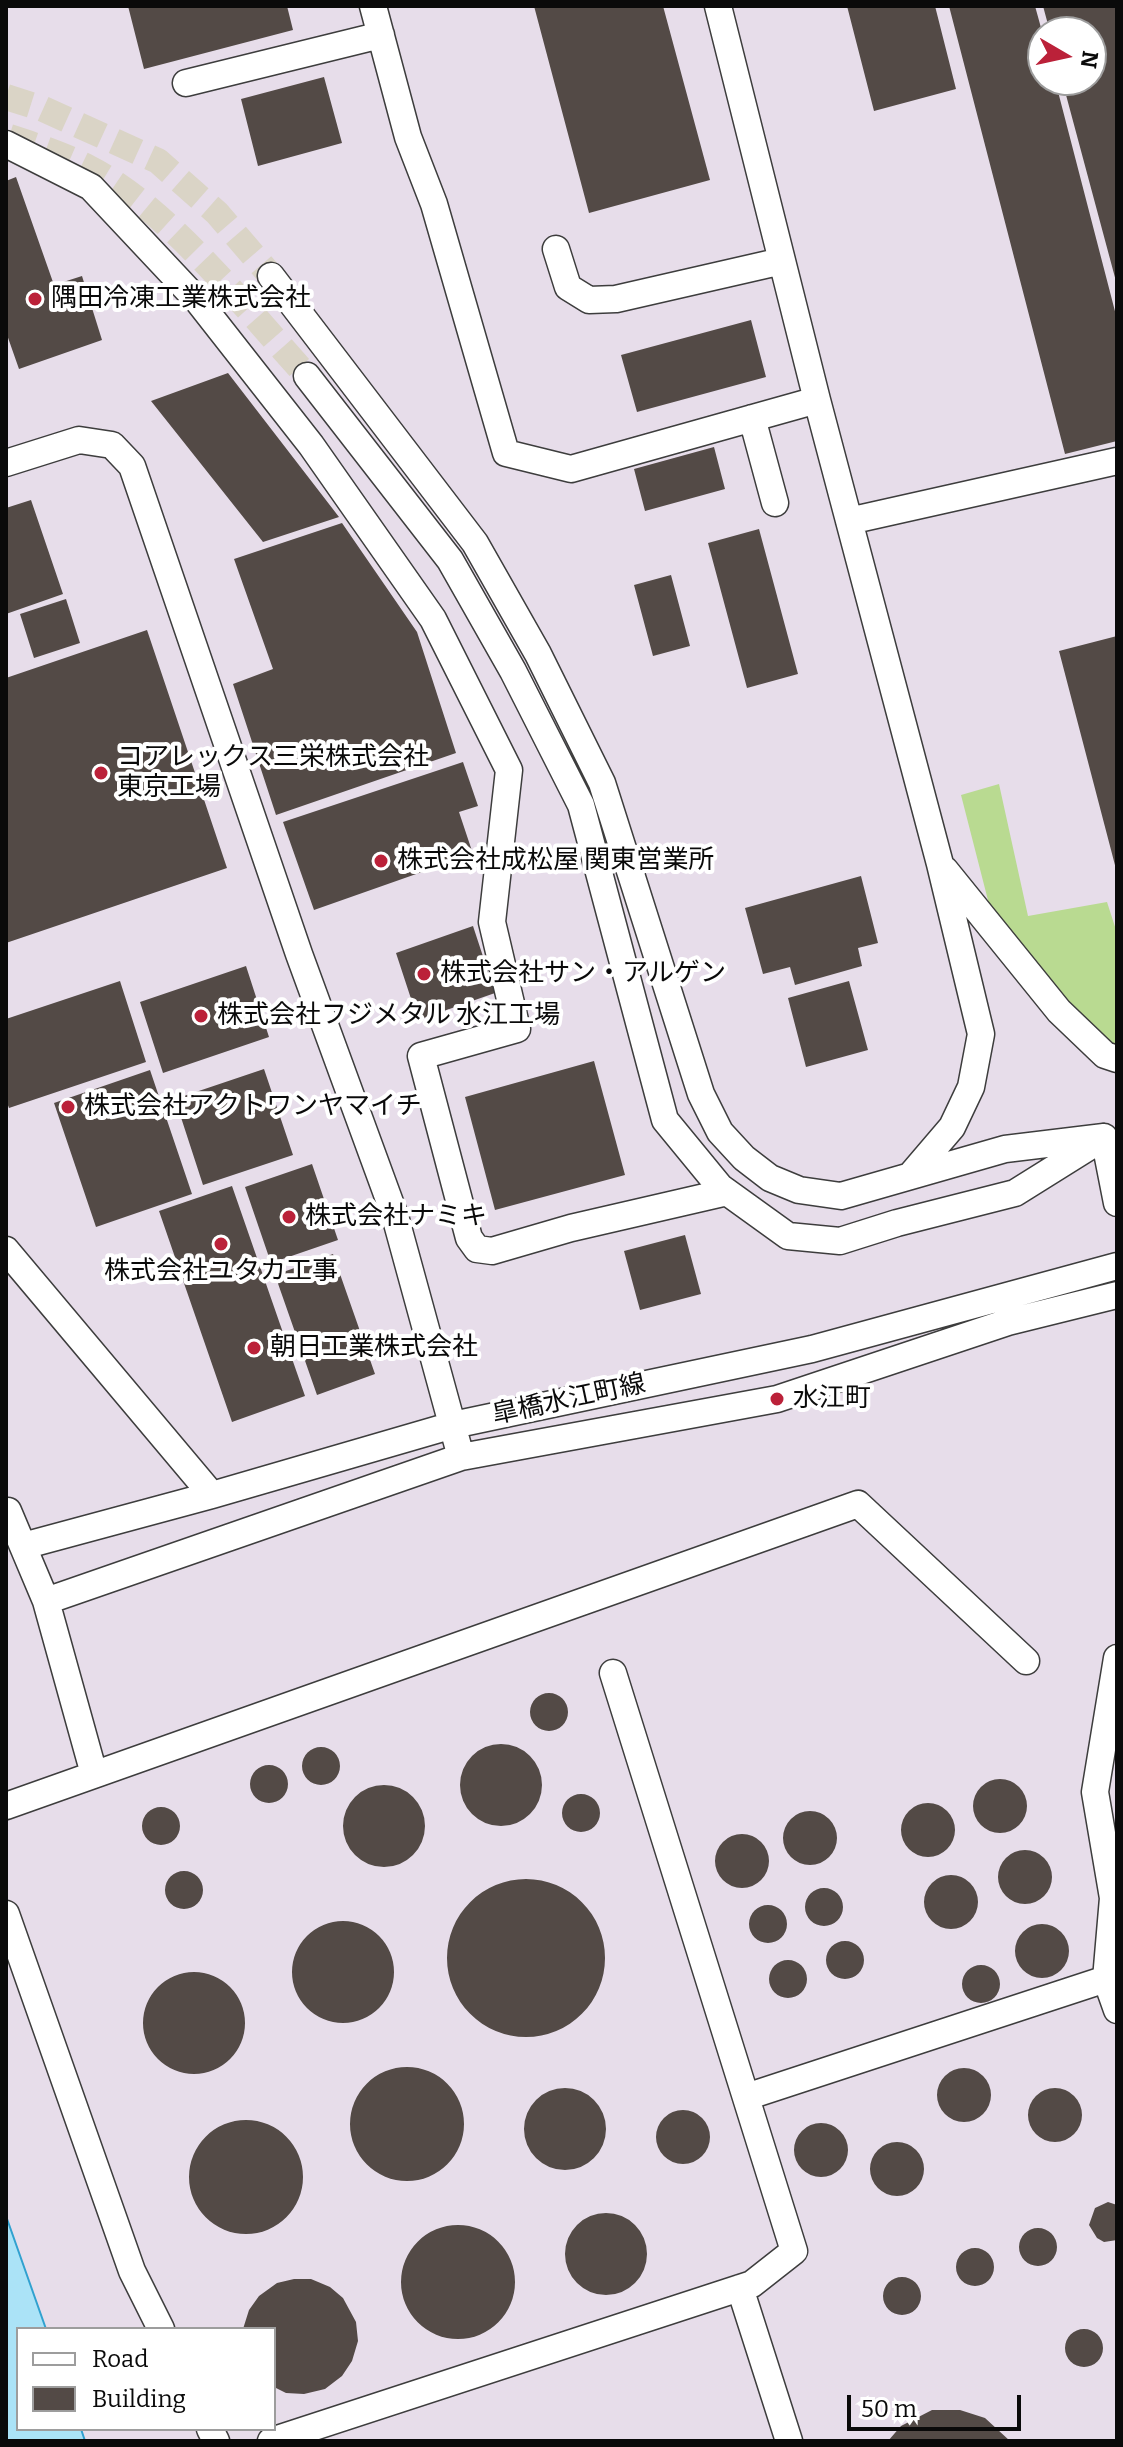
<!DOCTYPE html>
<html>
<head>
<meta charset="utf-8">
<style>
	body { margin:0 }
	#map { position:relative; width:1123px; height:2447px; overflow:hidden; background:#fff8e7; font-family:Bitter,serif }
	canvas { display:block }
	.frame { position:absolute; inset:0; border:8px solid #0a0a0a; pointer-events:none }
	.legend { position:absolute; left:16px; top:2327px; width:260px; height:104px; box-sizing:border-box; background:#fff; border:2px solid #9d9d9d; margin:0; padding:10px 14px; list-style:none; font-size:24px; color:#0a0a0a }
	.legend li { display:flex; align-items:center; gap:16px; height:40px }
	.legend b { width:40px; border:2px solid #9d9d9d }
	.north { position:absolute; left:1027px; top:16px; width:80px; height:80px; box-sizing:border-box; background:#fff; border:2px solid #9d9d9d; border-radius:50%; rotate:99deg; font-size:22px; font-weight:700; line-height:32px; text-align:center; color:#0a0a0a }
	.north::after { content:''; display:block; margin:auto; width:28px; height:36px; background:#bb2139; clip-path:polygon(50% 0,100% 100%,50% 72%,0 100%) }
	.scale { position:absolute; left:847px; top:2395px; width:174px; height:36px; box-sizing:border-box; border:4px solid #0a0a0a; border-top:0; padding-left:10px; font-size:24px; line-height:28px; white-space:nowrap; color:#0a0a0a; -webkit-text-stroke:6px #fff; paint-order:stroke }
</style>
</head>
<body>
<div id="map">
<canvas width="1123" height="2447"></canvas>
<div class="frame"></div>
<ul class="legend">
<li><b style="height:10px;background:#fff"></b>Road</li>
<li><b style="height:22px;background:#534a46"></b>Building</li>
</ul>
<div class="north">N</div>
<div class="scale">50 m</div>
</div>
<script>
const c = document.querySelector('canvas').getContext('2d');
c.lineJoin = 'round';
function paint(path, color) {
  c.fillStyle = color;
  c.fill(path, 'evenodd');
}
function stroke(path, color, width, dash) {
  c.strokeStyle = color;
  c.lineWidth = width;
  c.lineCap = dash ? 'butt' : 'round';
  c.setLineDash(dash || []);
  c.stroke(path);
}
function drawText(font, color, halo, rows, align = 'center') {
  c.font = font + ' Bitter,"Noto Sans JP",serif';
  c.lineWidth = 8;
  c.setLineDash([]);
  c.textBaseline = 'middle';
  c.strokeStyle = halo;
  c.fillStyle = color;
  for (const [text, x, y, turn = 0] of rows) {
    c.save();
    c.translate(x, y);
    c.rotate((+turn || 0) * Math.PI / 180);
    c.textAlign = isNaN(turn) ? turn : align;
    if (halo) c.strokeText(text, 0, 0);
    c.fillText(text, 0, 0);
    c.restore();
  }
}
const industrial = new Path2D(`
	M6,6H1117V2441H85L81,2429H274V2329H46L6,2216ZM1043,32H1091V80H1043Z`);
const forest = new Path2D(`
	M999,784L1028,916L1107,902L1117,933V1049L1057,991L1035,959L991,912L961,795Z`);
const water = new Path2D(`
	M6,2216L46,2329H18V2429H81L85,2441H6Z`);
const building = new Path2D(`
	M128,6H287L293,30L144,69Z
	M534,6H663L710,180L589,213Z
	M847,6H935L956,89L874,111Z
	M949,6H1035L1043,35V80H1055L1117,319V441L1065,454Z
	M1043,6H1117V285L1062,80H1091V32H1050Z
	M324,77L342,143L258,166L241,99Z
	M16,177L54,285L82,276L102,340L19,369L6,332V181Z
	M751,320L766,377L637,412L621,355Z
	M228,373L339,517L263,542L151,401Z
	M714,447L725,489L645,511L634,469Z
	M31,500L63,594L6,614V508Z
	M342,523L417,632L456,753L276,815L233,684L273,669L234,559Z
	M759,529L798,674L747,688L708,543Z
	M671,575L690,646L653,656L634,585Z
	M66,599L80,643L34,658L20,614Z
	M147,630L227,868L6,943V678Z
	M1117,636V869H1116L1059,651Z
	M463,762L478,806L459,812L473,854L314,910L283,822Z
	M861,876L878,943L858,948L862,966L795,985L790,967L763,974L745,908Z
	M473,926L495,993L418,1020L396,953Z
	M246,966L269,1037L163,1073L140,1002Z
	M120,981L146,1062L9,1108L6,1100V1019Z
	M849,981L868,1050L806,1067L788,998Z
	M594,1061L625,1175L495,1210L465,1097Z
	M264,1069L293,1155L203,1185L175,1099Z
	M150,1070L192,1194L96,1227L54,1103Z
	M312,1164L338,1240L271,1263L245,1187Z
	M232,1186L305,1396L232,1422L159,1211Z
	M685,1235L701,1294L640,1310L624,1251Z
	M333,1254L375,1374L317,1395L275,1275Z
	M530 1712a19 19 0 1 1 38 0a19 19 0 1 1-38 0Z
	M460 1785a41 41 0 1 1 82 0a41 41 0 1 1-82 0Z
	M302 1766a19 19 0 1 1 38 0a19 19 0 1 1-38 0Z
	M250 1784a19 19 0 1 1 38 0a19 19 0 1 1-38 0Z
	M973 1806a27 27 0 1 1 54 0a27 27 0 1 1-54 0Z
	M343 1826a41 41 0 1 1 82 0a41 41 0 1 1-82 0Z
	M562 1813a19 19 0 1 1 38 0a19 19 0 1 1-38 0Z
	M901 1830a27 27 0 1 1 54 0a27 27 0 1 1-54 0Z
	M142 1826a19 19 0 1 1 38 0a19 19 0 1 1-38 0Z
	M783 1838a27 27 0 1 1 54 0a27 27 0 1 1-54 0Z
	M715 1861a27 27 0 1 1 54 0a27 27 0 1 1-54 0Z
	M998 1877a27 27 0 1 1 54 0a27 27 0 1 1-54 0Z
	M165 1890a19 19 0 1 1 38 0a19 19 0 1 1-38 0Z
	M924 1902a27 27 0 1 1 54 0a27 27 0 1 1-54 0Z
	M447 1958a79 79 0 1 1 158 0a79 79 0 1 1-158 0Z
	M805 1907a19 19 0 1 1 38 0a19 19 0 1 1-38 0Z
	M749 1924a19 19 0 1 1 38 0a19 19 0 1 1-38 0Z
	M292 1972a51 51 0 1 1 102 0a51 51 0 1 1-102 0Z
	M1015 1951a27 27 0 1 1 54 0a27 27 0 1 1-54 0Z
	M826 1960a19 19 0 1 1 38 0a19 19 0 1 1-38 0Z
	M769 1979a19 19 0 1 1 38 0a19 19 0 1 1-38 0Z
	M962 1984a19 19 0 1 1 38 0a19 19 0 1 1-38 0Z
	M143 2023a51 51 0 1 1 102 0a51 51 0 1 1-102 0Z
	M350 2124a57 57 0 1 1 114 0a57 57 0 1 1-114 0Z
	M937 2095a27 27 0 1 1 54 0a27 27 0 1 1-54 0Z
	M524 2129a41 41 0 1 1 82 0a41 41 0 1 1-82 0Z
	M1028 2115a27 27 0 1 1 54 0a27 27 0 1 1-54 0Z
	M656 2137a27 27 0 1 1 54 0a27 27 0 1 1-54 0Z
	M189 2177a57 57 0 1 1 114 0a57 57 0 1 1-114 0Z
	M794 2150a27 27 0 1 1 54 0a27 27 0 1 1-54 0Z
	M870 2169a27 27 0 1 1 54 0a27 27 0 1 1-54 0Z
	M1108,2202L1117,2205V2240L1104,2242L1097,2238L1089,2225L1095,2208Z
	M565 2254a41 41 0 1 1 82 0a41 41 0 1 1-82 0Z
	M401 2282a57 57 0 1 1 114 0a57 57 0 1 1-114 0Z
	M1019 2247a19 19 0 1 1 38 0a19 19 0 1 1-38 0Z
	M956 2267a19 19 0 1 1 38 0a19 19 0 1 1-38 0Z
	M883 2296a19 19 0 1 1 38 0a19 19 0 1 1-38 0Z
	M294,2279H311L330,2287L343,2298L356,2322L358,2341L352,2361L342,2376L325,2389L304,2394L286,2393L274,2387V2329H243L249,2310L259,2296L277,2283Z
	M1065 2348a19 19 0 1 1 38 0a19 19 0 1 1-38 0Z
	M932,2410H960L985,2418L1010,2441H888L901,2426Z`);
const minorTunnel = new Path2D(`
	M6,97L41,108L158,161L217,213L271,276
	M9,137C37,146 64,155 89,168C168,208 247,310 307,376`);
const minor = new Path2D(`
	M373,6L408,137L434,204L506,453L571,469L817,400
	M718,6L817,400L940,864L981,1034L971,1087L952,1127L911,1175
	M186,83L381,35
	M6,144L91,187L198,301L311,445L433,619L509,770L492,922L517,1029L421,1056L469,1238L477,1249L492,1251L571,1228L727,1192
	M556,249L568,287L589,300L616,299L782,261
	M271,276L475,543L538,654L602,783L701,1094L720,1132L744,1158L770,1178L799,1190L841,1196L1005,1149L1104,1137
	M307,376L450,560L513,671L581,805L665,1120L720,1187L788,1236L840,1241L897,1223L1015,1193L1095,1143
	M752,418L775,503
	M6,463L79,440L112,445L132,466L299,954L395,1216L461,1457
	M849,521L1117,461
	M945,870L1059,1011L1105,1055L1117,1059
	M1104,1137L1117,1203
	M6,1250L212,1495
	M8,1511L46,1601L94,1774
	M23,1546L212,1495L453,1425L812,1349L1117,1266
	M46,1601L461,1457L777,1399L1008,1322L1117,1295
	M1117,1658L1095,1792L1113,1898L1106,1979L1117,2010
	M6,1806L858,1504L1026,1661
	M6,1914L132,2271L161,2329
	M746,2097L1106,1979
	M740,2288L789,2441
	M210,2429L216,2441
	M271,2441L752,2284L794,2251L613,1673`);
const markers = [
	[35,299,8,"#bb2139"],
	[101,773,8,"#bb2139"],
	[381,861,8,"#bb2139"],
	[424,974,8,"#bb2139"],
	[201,1016,8,"#bb2139"],
	[68,1107,8,"#bb2139"],
	[289,1217,8,"#bb2139"],
	[221,1244,8,"#bb2139"],
	[254,1348,8,"#bb2139"],
	[777,1399,8,"#bb2139"]
];
const poiNames = [
	["隅田冷凍工業株式会社",51,299],
	["コアレックス三栄株式会社",117,758],
	["東京工場",117,788],
	["株式会社成松屋 関東営業所",397,861],
	["株式会社サン・アルゲン",440,974],
	["株式会社フジメタル 水江工場",217,1016],
	["株式会社アクトワンヤマイチ",84,1107],
	["株式会社ナミキ",305,1217],
	["株式会社ユタカ工事",221,1272,"center"],
	["朝日工業株式会社",270,1348],
	["水江町",793,1399]
];
const streetNames = [
	["皐橋水江町線",569,1400,-12]
];
paint(industrial, '#e7ddea');
paint(forest, '#b9da91');
paint(water, '#abe3f7');
stroke(water, '#31a1cf', 2);
paint(building, '#534a46');
stroke(minorTunnel, '#dad4c6', 26, [26, 13]);
stroke(minor, '#3d3d3d', 29);
stroke(minor, '#fff', 26);
for (const [x, y, r, color] of markers) {
  const dot = new Path2D();
  dot.arc(x, y, r, 0, 2 * Math.PI);
  c.fillStyle = color;
  c.fill(dot);
  stroke(dot, '#fff', 3);
}
drawText('26px', '#0a0a0a', '#fff', poiNames, 'left');
drawText('26px', '#0a0a0a', '#fff', streetNames);
</script>
</body>
</html>
